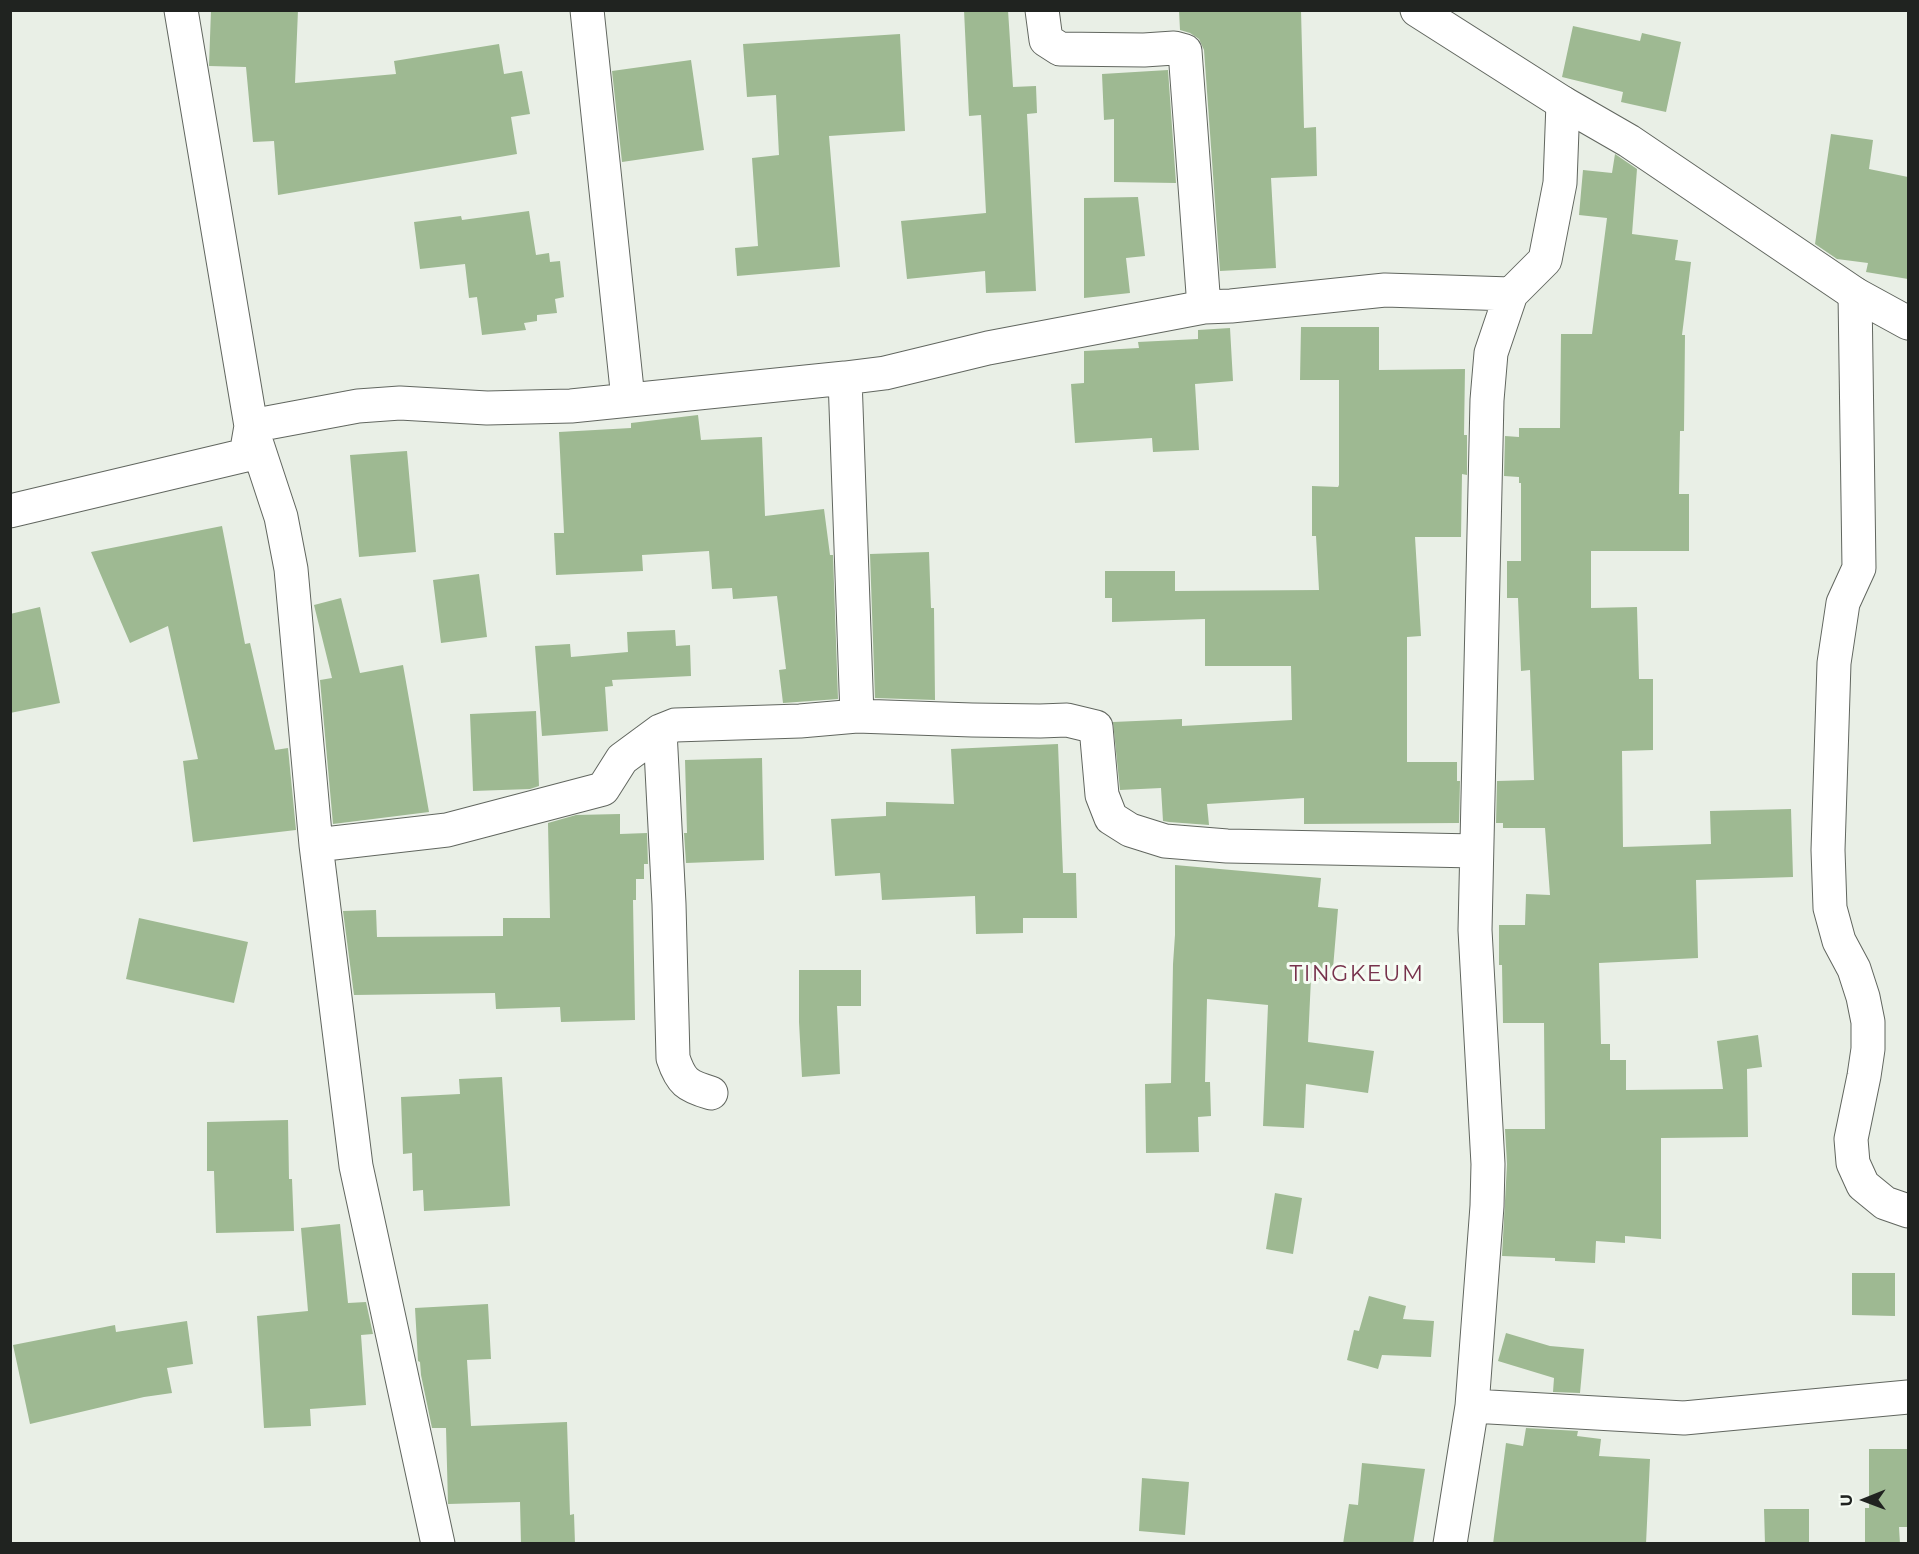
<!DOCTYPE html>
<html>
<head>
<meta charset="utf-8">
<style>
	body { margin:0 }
	#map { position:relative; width:1919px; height:1554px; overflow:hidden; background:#e9efe6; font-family:Montserrat,sans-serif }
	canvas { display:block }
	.frame { position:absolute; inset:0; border:12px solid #202320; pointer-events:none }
	.north { position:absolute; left:1835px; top:1470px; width:60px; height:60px; -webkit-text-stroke:4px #f6fcf4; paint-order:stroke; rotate:269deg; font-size:16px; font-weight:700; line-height:24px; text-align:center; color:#202320 }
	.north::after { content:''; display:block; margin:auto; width:21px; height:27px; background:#202320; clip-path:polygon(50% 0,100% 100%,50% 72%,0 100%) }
</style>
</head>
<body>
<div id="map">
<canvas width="1919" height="1554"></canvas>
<div class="frame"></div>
<div class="north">U</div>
</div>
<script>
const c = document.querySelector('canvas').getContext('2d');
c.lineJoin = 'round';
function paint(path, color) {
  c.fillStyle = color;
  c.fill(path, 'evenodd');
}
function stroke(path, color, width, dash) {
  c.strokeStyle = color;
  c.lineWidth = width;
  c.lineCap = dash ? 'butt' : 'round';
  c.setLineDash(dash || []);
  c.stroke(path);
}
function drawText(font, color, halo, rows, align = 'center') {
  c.font = font + ' Montserrat,sans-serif';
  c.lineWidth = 6;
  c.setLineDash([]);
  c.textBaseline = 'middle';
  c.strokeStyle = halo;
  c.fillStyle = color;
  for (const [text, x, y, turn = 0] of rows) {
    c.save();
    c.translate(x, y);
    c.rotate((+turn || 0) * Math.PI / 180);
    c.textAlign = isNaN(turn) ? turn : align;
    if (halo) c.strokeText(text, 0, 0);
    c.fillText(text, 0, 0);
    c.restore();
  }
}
const building = new Path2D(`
	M211,10H298L295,83L396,74L394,61L499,44L504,74L522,71L530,114L511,117L517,154L278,195L274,141L253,142L246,67L209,66Z
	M964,10H1008L1013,87L1036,86L1037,113L1027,114L1036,291L986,293L985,271L907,279L901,221L986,213L981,115L969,116Z
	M1179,10H1301L1304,128L1316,127L1317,176L1271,178L1276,268L1220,271L1204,50L1199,39L1190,33L1180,30Z
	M1573,26L1640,41L1642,33L1681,42L1666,112L1621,102L1623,92L1562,77Z
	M900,34L905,131L829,136L840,267L737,276L735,248L758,246L752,158L779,155L776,95L747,97L743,44Z
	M691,60L704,150L622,162L612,71Z
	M1168,70L1176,183L1114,182V119L1104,120L1102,74Z
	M1831,134L1873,140L1869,169L1908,177V279L1866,272L1868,263L1837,259L1815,244Z
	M1615,154L1637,169L1632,234L1678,240L1675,260L1691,262L1682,335H1685L1684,431H1680L1679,494H1689V551H1591V608L1637,607L1639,679H1653V750L1622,751L1623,847L1711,844L1710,811L1791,809L1793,877L1696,880L1698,958L1599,963L1601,1044H1610V1060H1626V1090L1723,1089L1717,1041L1758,1035L1762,1067L1747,1069L1748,1137L1661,1138V1239L1625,1236V1243L1596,1241L1595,1263L1555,1261V1258L1502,1256L1507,1164L1505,1129H1545L1544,1023H1503L1502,965H1499V925H1525L1526,894L1550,895L1545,828H1503V823H1496L1497,781L1534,780L1530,670L1521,671L1518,598H1507V561H1521V483H1519V477L1504,476L1505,436L1519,437V428H1560L1561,334H1592L1607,218L1579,215L1583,170L1612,173Z
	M1138,197L1145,256L1126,258L1130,293L1084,298V198Z
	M529,211L536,255L549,253L550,262L560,261L564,297L555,299L557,313L537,315V321L524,323L526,330L482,335L477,297L469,298L465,264L420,269L414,222L461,216L462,220Z
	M1301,327H1379V370L1465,369L1464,435H1467V475L1462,474L1461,537H1415L1421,636L1407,637V762H1457V781H1460L1459,823L1304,824V798L1207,804L1209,825L1169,822L1163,821L1161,788L1120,790L1113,722L1182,719V726L1292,720L1291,666H1205V619L1112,622V598H1105V571H1175V591L1319,590L1316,536H1312V486L1338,487L1339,485V380H1300Z
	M1230,328L1233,381L1195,384L1199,450L1153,452L1152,438L1075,443L1071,384L1084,383V351L1139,348L1138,342L1198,339V330Z
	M698,415L701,440L762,437L765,516L824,509L830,555H833L838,699L783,703L779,670L786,669L777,596L733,599L732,588L712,589L709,551L642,555L643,571L556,575L554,533H564L559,432L631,428V423Z
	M407,451L416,552L359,557L350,455Z
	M222,526L245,644L250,643L275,750L288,748L296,830L193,842L183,761L198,759L168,626L130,643L91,552Z
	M929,552L931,608H934L935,700L875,698L870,554Z
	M479,574L487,637L441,643L433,580Z
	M341,598L360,673L403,665L429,812L333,824L320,680L332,678L314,605Z
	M40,607L60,703L10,713V614Z
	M675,630L676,646L690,645L691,676L612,680L613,686L605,687L608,731L542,736L535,646L570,644L571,657L628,652L627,632Z
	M536,711L539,786L530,789L473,791L470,714Z
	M1058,744L1063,873H1076L1077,918H1023V933L976,934L975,896L882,900L880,873L835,876L831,819L886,816V802L954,804L951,749Z
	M762,758L764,860L686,863L684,833H687L685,760Z
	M620,814V834L647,833L648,864H644V879H636V900H633L635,1020L561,1022L560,1007L496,1009L495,993L354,995L343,911L376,910L377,937L503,936V918H550L548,823L576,815Z
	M1175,865L1321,878L1318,907L1338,909L1332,980L1311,978L1308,1042L1374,1051L1368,1093L1306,1084L1304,1128L1263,1126L1268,1005L1207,999L1205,1082H1210L1211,1116L1198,1117L1199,1152L1146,1153L1145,1084L1171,1083L1173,964L1175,935Z
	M139,918L248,942L234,1003L126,979Z
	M799,970H861V1006H837L840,1074L802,1077L799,1022Z
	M502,1077L510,1206L424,1211L423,1190L413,1191L412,1153L403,1154L401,1097L460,1094L459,1079Z
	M288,1120L289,1179H292L294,1231L216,1233L214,1171H207V1122Z
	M1275,1193L1302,1198L1293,1254L1266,1249Z
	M340,1224L348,1303L366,1302L373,1334L361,1335L366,1405L310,1409L311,1426L264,1428L257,1316L308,1311L301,1228Z
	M1852,1273H1895V1316L1852,1315Z
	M1369,1296L1406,1306L1403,1319L1434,1321L1431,1357L1382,1355L1378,1369L1347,1360L1354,1330L1359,1331Z
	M488,1304L491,1359L467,1360L471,1426L567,1422L570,1515L574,1514L575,1544H521L520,1502L448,1504L446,1428H448H432L421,1375L420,1362L418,1361L415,1308Z
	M187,1321L193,1364L167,1368L172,1393L144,1397L30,1424L13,1345L115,1325L116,1332Z
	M1506,1333L1550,1346L1584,1349L1580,1393L1553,1392L1554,1378L1498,1361Z
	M1526,1428L1578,1431L1577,1436L1601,1439L1599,1456L1650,1459L1646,1544H1493L1506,1443L1523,1446Z
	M1869,1449H1908V1527H1899L1900,1544H1865V1508H1869Z
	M1362,1463L1425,1469L1413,1544H1343L1349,1504L1358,1505Z
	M1142,1478L1189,1482L1185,1535L1139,1531Z
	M1764,1509H1809V1544H1765Z`);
const street = new Path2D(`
	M181,10L251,426L281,517L291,569L316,845L356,1166L438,1544
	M587,10L628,399
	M1042,10L1046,40L1060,49L1144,50L1174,48L1185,51L1204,307
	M1855,294L1859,568L1843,603L1834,663L1828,850L1830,908L1839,941L1854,969L1863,997L1868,1022V1049L1864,1076L1851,1139L1853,1163L1863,1185L1885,1203L1908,1211
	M845,378L857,716
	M10,511L246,455L251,426L358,406L400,403L487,408L571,406L845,378L885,373L988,348L1204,307L1231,306L1385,290L1511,294
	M660,731L669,904L673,1058C681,1082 687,1086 711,1093
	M316,845L447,830L603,789L622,759L660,731L675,725L800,721L857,716L972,720L1040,721L1067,720L1096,727L1102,795L1111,818L1130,830L1165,841L1227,846L1476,851
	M1472,1406L1684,1418L1908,1397
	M1450,1544L1472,1406L1487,1206L1488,1164L1475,930L1487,400L1491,353L1511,294L1545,260L1560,183L1563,103`);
const secondary = new Path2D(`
	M1417,10L1563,103L1629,141L1855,294L1908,323`);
const quarterNames = [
	["TINGKEUM",1357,975]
];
paint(building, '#9eb992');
stroke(street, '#61665f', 35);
stroke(secondary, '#61665f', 35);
stroke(street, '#fff', 33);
stroke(secondary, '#fff', 33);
c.letterSpacing = '1.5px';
drawText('22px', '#77324c', '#f6fcf4', quarterNames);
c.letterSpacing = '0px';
</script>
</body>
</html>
